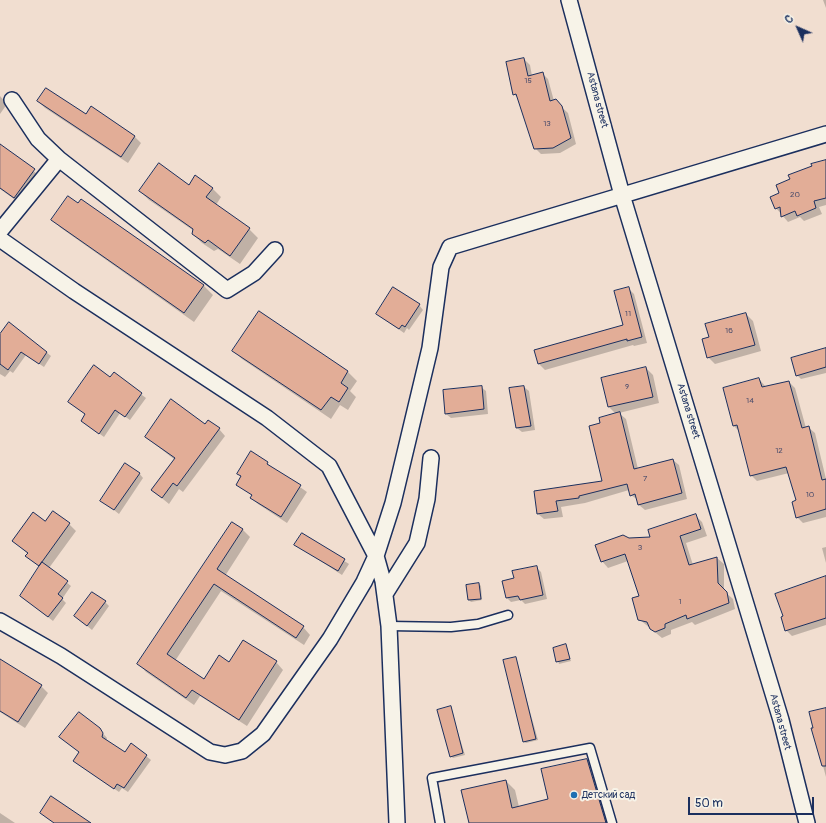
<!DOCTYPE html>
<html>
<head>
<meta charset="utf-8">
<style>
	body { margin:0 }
	#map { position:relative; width:826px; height:823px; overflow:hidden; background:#f1ded0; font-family:Pangolin,sans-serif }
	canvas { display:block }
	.north { position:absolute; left:778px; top:8px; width:40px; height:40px; -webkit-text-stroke:3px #f7f3e8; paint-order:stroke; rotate:315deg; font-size:11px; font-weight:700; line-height:16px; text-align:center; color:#1b2f5e }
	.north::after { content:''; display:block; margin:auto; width:14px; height:18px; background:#1b2f5e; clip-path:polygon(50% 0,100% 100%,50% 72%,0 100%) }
	.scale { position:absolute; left:688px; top:797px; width:126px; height:18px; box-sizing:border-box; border:2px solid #1b2f5e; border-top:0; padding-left:5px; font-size:12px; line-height:14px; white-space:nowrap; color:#1b2f5e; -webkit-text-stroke:3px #f7f3e8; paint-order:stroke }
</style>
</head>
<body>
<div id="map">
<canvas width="826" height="823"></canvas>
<div class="north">С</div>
<div class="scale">50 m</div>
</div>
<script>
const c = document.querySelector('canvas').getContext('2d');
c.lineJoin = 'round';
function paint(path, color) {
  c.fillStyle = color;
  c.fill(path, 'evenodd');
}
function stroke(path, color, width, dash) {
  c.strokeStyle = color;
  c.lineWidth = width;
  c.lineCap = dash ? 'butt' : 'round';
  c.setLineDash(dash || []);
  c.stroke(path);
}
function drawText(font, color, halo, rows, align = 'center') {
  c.font = font + ' Pangolin,sans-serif';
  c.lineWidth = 4;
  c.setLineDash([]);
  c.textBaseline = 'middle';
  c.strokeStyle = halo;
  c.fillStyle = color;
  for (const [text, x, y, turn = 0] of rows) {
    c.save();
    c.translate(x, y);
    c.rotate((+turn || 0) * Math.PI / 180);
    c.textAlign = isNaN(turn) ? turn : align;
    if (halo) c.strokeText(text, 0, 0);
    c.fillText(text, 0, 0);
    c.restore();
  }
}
const shadow = new Path2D(`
	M823,0H826V8Z
	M524,59L530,65L532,76L542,73L548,79L554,101H555L568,113L576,144L560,153L541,154L535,148L519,99L514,94Z
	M0,96L7,104L0,114Z
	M38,101L86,116L92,108L135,137L141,143L128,163L45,108Z
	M0,145L41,177L21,204L0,189Z
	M826,161V205L819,207L822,214L804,221L800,217L788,222L776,208L781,194Z
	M189,186L212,188L221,197L216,205L249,229L258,238L240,264L218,249L214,251L202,243L193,234L194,231L149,200L140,191Z
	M82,200L204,286L213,295L194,322L61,228L52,219L78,204Z
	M628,288L634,294L647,343L634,346L633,345L545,370L539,364L536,351L625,326Z
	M419,305L423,310L409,330L407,328L404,333L377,314Z
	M746,314L753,321L761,351L715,364L708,357L710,338Z
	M0,336L46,352L51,356L44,367L26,355L13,373L10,371L5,377L0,374Z
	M826,349V373L801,379L797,375Z
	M233,350L348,372L357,381L350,391L356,397L348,410L340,405L331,419L242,359Z
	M646,368L653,375L659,403L619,413L626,419L638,469L673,460L679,465L687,499L645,510L639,505L638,500L631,495L629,490L585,503L561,507L563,517L544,519L538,514L535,492L604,481L601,424L616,414L609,407Z
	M114,374L146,398L130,420L120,413L104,437L82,421L86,415L69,402L111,378Z
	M759,379L766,387L789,382L795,388L806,428L808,427L815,433L826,479V517L803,523L797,517V501L789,473L757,481L751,475L740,432L734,426L725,388Z
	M481,387L486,391L488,414L451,418L446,414L444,391Z
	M524,387L529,391L535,430L522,432L517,428L510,389Z
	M206,425L219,429L225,436L183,492L179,489L169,504L152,490L175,460L146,437Z
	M251,452L307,492L287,523L258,504L252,498L253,496L237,485L242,477L239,474Z
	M139,473L143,478L119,514L101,500Z
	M695,515L702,522L707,536L686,543L693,565L717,558L724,564V591L733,599L735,609L695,625L692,622L671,630V634L662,638L639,619L640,597L628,561L608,568L602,561L629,539L651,538Z
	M46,523L69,524L76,531L49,568L71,586L62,599L66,603L53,621L21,596L40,567L27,556L28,554L13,541Z
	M242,529L250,537L225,576L303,627L310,635L304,645L221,591L175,661L204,680L230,663L276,662L283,670L247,726L200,696L194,705L146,672L139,664Z
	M302,534L349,564L342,575L296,545Z
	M826,547V563L822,548Z
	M536,567L541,572L547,599L525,604L521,600L511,602L507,598L515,579Z
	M826,577V625L792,636L786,630Z
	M479,584L481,586L482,600L471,602L469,600Z
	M105,602L109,606L92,630L75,616Z
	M565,645L571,661L559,664L554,648Z
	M515,658L538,740L526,743L524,742Z
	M0,660L41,686L48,693L25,728L0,712Z
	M450,707L465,755L453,758L451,756Z
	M826,709V777L813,729Z
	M99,729L107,738L106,741L125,753L131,744L151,760L128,792L122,788L119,792L74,761Z
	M587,760L596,769L613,823H470L506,781L515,790L519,807L549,800Z
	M0,813L15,823H0Z`);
const building = new Path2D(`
	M524,58L528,76L543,72L550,101L556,99L562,106L571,138L553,148L534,149L516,94L513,95L506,62Z
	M46,88L86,114L91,106L135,136L121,157L37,101Z
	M0,144L35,169L14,198L0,188Z
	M826,160V198L814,201L816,208L797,216L795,211L781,217L780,207L775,209L770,197L779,193L776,185L790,179L788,175L812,166L811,164Z
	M159,163L189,185L195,175L213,188L206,197L250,228L230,256L208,240L205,243L192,234L193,229L139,191Z
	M68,196L78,203L81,199L204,285L184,313L51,220Z
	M393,287L420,304L405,327L402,325L399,329L376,314Z
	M629,287L642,337L627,341V339L538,364L534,350L623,325L614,291Z
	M259,311L348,371L341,383L348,388L339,402L331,397L321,410L232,351Z
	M746,313L755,345L707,358L702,339L709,337L705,324Z
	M9,322L47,352L39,364L21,352L8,370L0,364V334Z
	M826,348V367L796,376L791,358Z
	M94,365L110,377L114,372L142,393L125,417L115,410L99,434L81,421L85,414L68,402Z
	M646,367L653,397L608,407L601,378Z
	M759,378L762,387L789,381L802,428L809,426L822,480L826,479V509L796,518L792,502L796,500L786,467L750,476L737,425L733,426L723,388Z
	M482,386L484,409L445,414L443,390Z
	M524,386L531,426L516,428L509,388Z
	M171,399L205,424L208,420L220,428L177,486L173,483L162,498L151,490L175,458L145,437Z
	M620,412L634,469L673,459L682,493L638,505L635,494L630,496L627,484L579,496V498L556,501L558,511L537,514L534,491L602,481L589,426L600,423L599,418Z
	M251,451L268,462L267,464L301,485L281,517L250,498L252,495L236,485L241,476L237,474Z
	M125,463L140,473L114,510L100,501Z
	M53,511L70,523L39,566L25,556L28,553L12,541L33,512L45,521Z
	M696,514L701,529L680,536L689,565L717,557L718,583L727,592L729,603L687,619L686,615L665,624V628L655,632L650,629L647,622L638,620L632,598L639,596L625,554L601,562L595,545L623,535L629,538L650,537L648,530Z
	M232,522L243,529L217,569L304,626L296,638L214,584L167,654L204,679L219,655L229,662L243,640L277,661L239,720L192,690L186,698L137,664Z
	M302,533L345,559L338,571L294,545Z
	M42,562L68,581L58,594L63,598L48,617L20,596Z
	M537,566L543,595L520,600L518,596L506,598L502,581L514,578L512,571Z
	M826,576V618L785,631L781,617L783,616L775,594Z
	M479,583L481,599L468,600L466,585Z
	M92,592L106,601L87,626L74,616Z
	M566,644L570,659L556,662L553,648Z
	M516,657L536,739L523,742L503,660Z
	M0,659L42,685L18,722L0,711Z
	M451,706L463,753L450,757L437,710Z
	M826,708V766H822L811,728H813L809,712Z
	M79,712L100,728L103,733L102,737L125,752L131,743L147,755L124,788L117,784L114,789L73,761L79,752L59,737Z
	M587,759L606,823H469L461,790L506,780L512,808L548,799L541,769Z
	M51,796L91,823H54L40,813Z`);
const service = new Path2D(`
	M389,626L451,627L478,624L508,615
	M440,823L432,778L590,748L612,823`);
const minor = new Path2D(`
	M569,0L622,195L781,720L807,823
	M12,100L38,139L59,159
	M0,231L59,159L227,290L254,273L275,250
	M0,239L74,291L267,418L329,466L376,556L383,581L389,626L397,823
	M385,594L417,543L427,499L431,458
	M0,621L61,656L210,752L225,755L242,751L263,734L330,639L364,582L376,556L393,503L430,348L441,267L450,247L826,134`);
const markers = [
	[574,795,4,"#1f6fb2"]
];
const numberNames = [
	["15",528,81],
	["13",547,124],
	["20",795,195],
	["11",628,314],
	["16",729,331],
	["9",627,387],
	["14",750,401],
	["12",779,451],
	["7",645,479],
	["10",810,495],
	["3",640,548],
	["1",680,602]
];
const streetNames = [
	["Astana street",597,100,75],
	["Astana street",688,411,73],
	["Astana street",780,722,75]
];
const poiNames = [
	["Детский сад",582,795]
];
paint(shadow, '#0003');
paint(building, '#e2ad97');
stroke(building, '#1b2f5e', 1);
stroke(service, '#1b2f5e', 11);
stroke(minor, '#1b2f5e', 18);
stroke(service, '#f7f3e8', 8);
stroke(minor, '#f7f3e8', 15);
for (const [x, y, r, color] of markers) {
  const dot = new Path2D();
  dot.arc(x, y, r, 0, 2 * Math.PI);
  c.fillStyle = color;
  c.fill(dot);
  stroke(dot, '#f7f3e8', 1.5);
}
drawText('8px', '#4d4e6c', null, numberNames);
drawText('10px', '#1b2f5e', '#f7f3e8', streetNames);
drawText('10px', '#1b2f5e', '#f7f3e8', poiNames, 'left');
</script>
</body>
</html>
